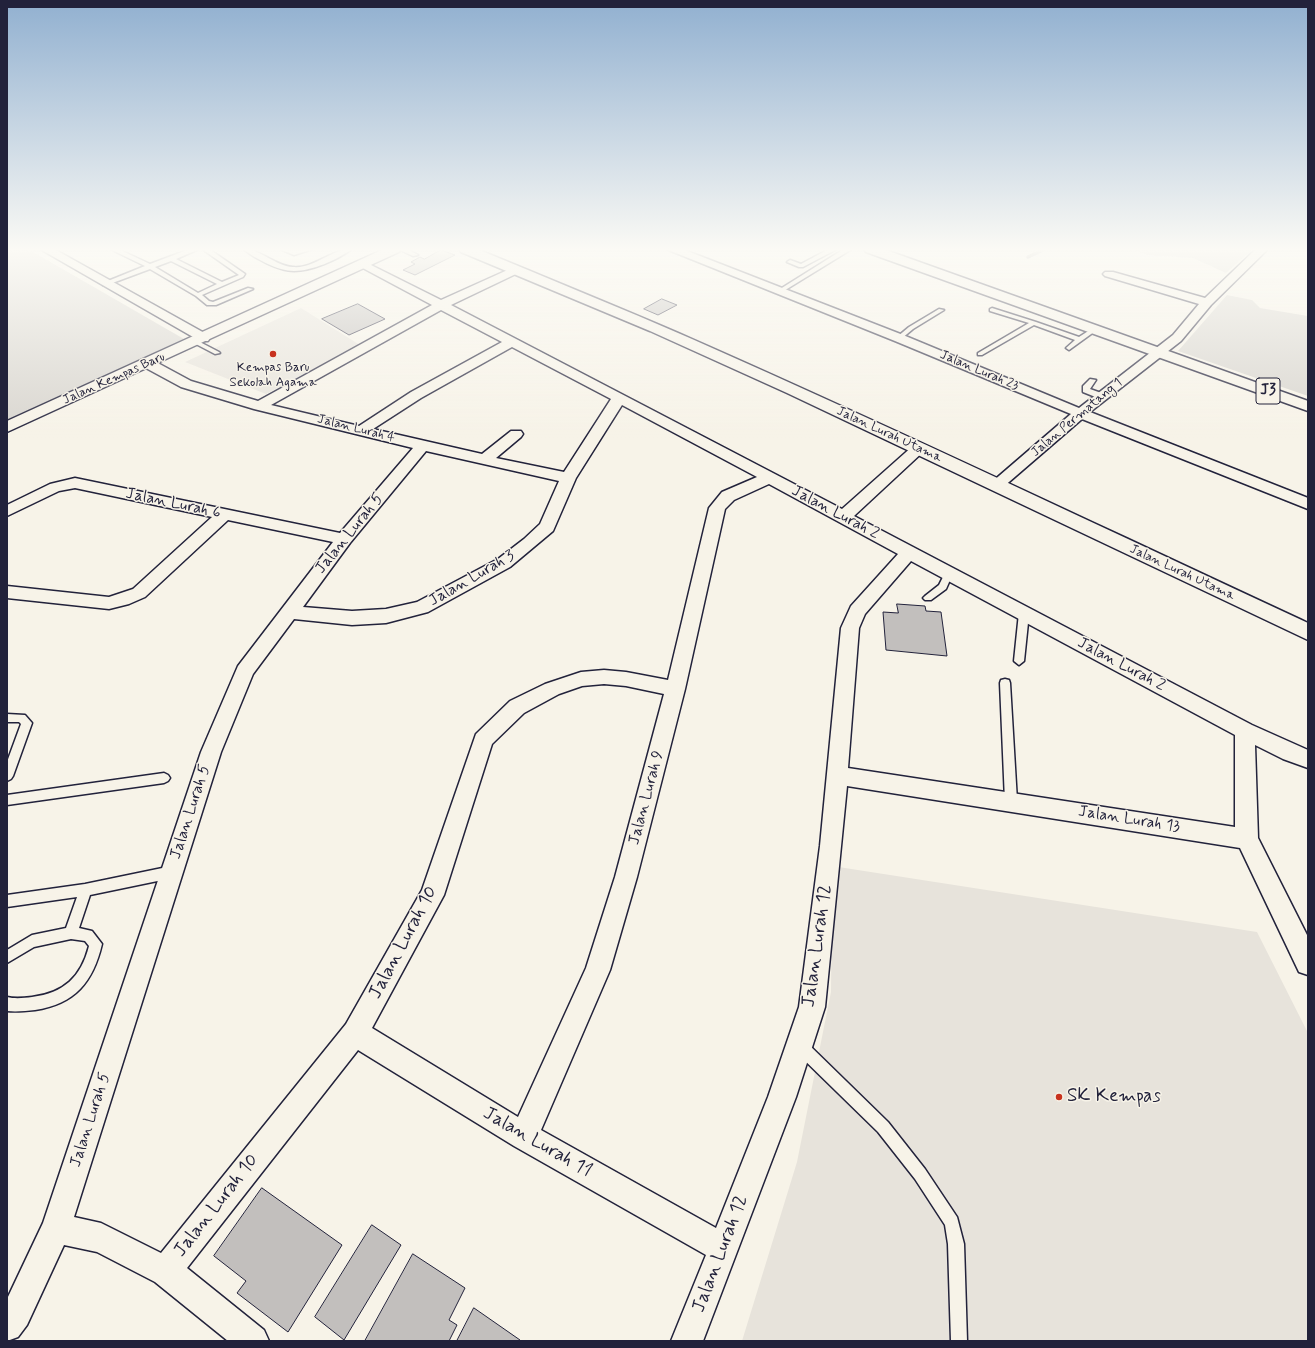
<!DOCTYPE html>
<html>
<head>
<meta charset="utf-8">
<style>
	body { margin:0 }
	#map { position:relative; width:1315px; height:1348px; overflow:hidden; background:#f7f3e8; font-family:Mynerve,sans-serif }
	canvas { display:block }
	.frame { position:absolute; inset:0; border:8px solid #22223b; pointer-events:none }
</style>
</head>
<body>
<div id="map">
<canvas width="1315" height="1348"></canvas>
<div class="frame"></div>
</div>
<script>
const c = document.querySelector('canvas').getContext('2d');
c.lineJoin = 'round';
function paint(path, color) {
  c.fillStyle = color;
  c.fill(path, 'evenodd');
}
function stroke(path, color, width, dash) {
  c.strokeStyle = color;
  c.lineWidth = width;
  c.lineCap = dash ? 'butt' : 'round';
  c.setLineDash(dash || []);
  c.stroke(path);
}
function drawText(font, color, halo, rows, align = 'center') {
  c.font = font + ' Mynerve,sans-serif';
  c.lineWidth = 3;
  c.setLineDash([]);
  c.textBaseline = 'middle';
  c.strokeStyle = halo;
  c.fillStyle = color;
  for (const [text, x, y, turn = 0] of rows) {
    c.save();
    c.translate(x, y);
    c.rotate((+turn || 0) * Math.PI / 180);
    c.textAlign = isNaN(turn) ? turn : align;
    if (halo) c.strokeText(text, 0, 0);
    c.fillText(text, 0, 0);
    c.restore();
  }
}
const built = new Path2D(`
	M301,308L360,345L266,394L185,362Z
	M832,866L1257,932L1308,1033V1341H742L797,1162L831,992Z`);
const green = new Path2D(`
	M7,249H28L184,339L7,420Z
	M1131,249H1253L1226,273L1193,258L1148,255Z
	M1227,295L1252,300L1260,308L1308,316V396L1178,351Z`);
const stream = new Path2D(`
	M1028,257L1045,249`);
const building = new Path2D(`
	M441,250L455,255L415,275L403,270L415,264L411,262L420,257L424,259Z
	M662,299L677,305L658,315L644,309Z
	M358,304L385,319L349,335L322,319Z
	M897,604L925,606L926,611L941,612L947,656L886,650L883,612L898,613Z
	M262,1188L342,1245L288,1332L237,1293L246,1281L214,1256Z
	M372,1225L401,1245L344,1340L315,1317Z
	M413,1254L465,1288L449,1320L457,1325L449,1341H365Z
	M474,1308L520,1340V1341H457Z`);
const lane = new Path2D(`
	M110,249H118L150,264L190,249H199L176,259L222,282L239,275L202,249H209L245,274L243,277L202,295L209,301L213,302L248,288L253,289L216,305H207L196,296L150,269L107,285H103V283L145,266ZM171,261L217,284L198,293L155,267Z
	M243,249C261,249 275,266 293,267C314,269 331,249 352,249C337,260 312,271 294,271C278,271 256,259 243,249Z
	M280,249L294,251L313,249L294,255Z
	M398,249H407L418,255L413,256Z
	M829,249H837L803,267H799L787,262L790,260L801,264Z
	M844,249H852L782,292L777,291Z
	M992,308L1036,322L1079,337L1093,328L1098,329L1069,350L1066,348L1075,340L1034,325L982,355H978V353L1029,323L990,311V309Z
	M939,309L944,310L913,329L901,339H897V337L909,327Z
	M196,340L219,352L220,353L215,354L194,343L193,342Z
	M1090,379L1096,380L1090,389L1104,394V398H1098L1083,392V386Z
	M949,570L953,573L946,589L931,600H925L923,598L925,596L939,585L946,571Z
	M1024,610L1029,613L1024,661L1019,665L1014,661L1019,613Z
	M1005,679L1009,680L1010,683L1017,801L1015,804L1011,806L1007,804L1005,801L1000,683L1001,680Z
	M7,714L25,715L32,723L13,776L11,779L7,781V762L21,724L19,722H7Z
	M164,773L168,775L170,778L168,781L164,783L7,805V795Z
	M172,866L176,868L178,872L176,876L172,878L90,895L79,928L92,931L102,944C93,982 75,1004 35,1010C26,1011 16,1012 7,1011V997C15,999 24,998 32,997C64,993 81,977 89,946L85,941L71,939L34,947L7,963V950L32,935L66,928L77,897L7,907V895L85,884Z
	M800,1039L805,1041L888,1122L925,1169L957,1217L964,1244L967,1341H951L948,1244L945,1225L915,1179L878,1132L795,1051L793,1046L795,1041Z`);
const street = new Path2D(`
	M40,249H54L208,335L210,338L208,341H200Z
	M666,249H682L903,335L1079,408L1173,335L1199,304L1105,276L1103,274L1105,272H1113L1205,298L1256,249H1268L1211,305L1181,341L1090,412L1308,498V509L1082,419L1002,488L997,490L992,488L989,485L992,482L1071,414L895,341Z
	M363,261L441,300L512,268H520L522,270L520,272L451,305L842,509L914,445H924L926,448L924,451L854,516L1252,725L1308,750V768L1283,759L1255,745L1258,838L1308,937V975L1299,972L1240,848L847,786L825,1007L796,1097L703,1341H671L706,1255L514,1146L358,1050L187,1268L264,1330L269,1341H228L155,1282L97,1252L64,1245L27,1325L18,1337L7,1341V1299L43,1223L201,752L238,666L333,542L228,520L145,597L129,604L109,609L7,598V586L109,597L133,589L212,517L75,488L59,491L7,516V505L50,484L75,478L340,533L413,448L254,409L181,387L144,367L142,364L149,360L154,361L191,381L258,401L432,305L359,266L357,264L359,262ZM441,310L502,342L411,392L359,426L271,405ZM512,347L611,399L564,472L496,458L521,437L523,434L521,431H511L482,454L373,429L421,398ZM622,405L757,477L722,492L709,508L668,680L626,672L604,670L581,672L545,684L510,701L476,734L422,890L346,1024L161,1253L101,1223L74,1217L221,752L253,674L294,619L352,625L386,623L428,612L510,567L553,531L576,478ZM426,451L559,481L540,524L524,539L498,559L417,602L386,609L352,611L303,607L350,543ZM769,484L898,554L851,606L841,628L820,846L799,1007L768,1097L716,1228L541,1130L610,970L637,877L685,689L725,509L734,500ZM911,561L1235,735V827L848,768L859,628L865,614ZM604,684L626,686L664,694L615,877L586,968L518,1117L372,1028L444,895L492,744L524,713L559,694L582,686Z`);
const secondary = new Path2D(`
	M459,249H477C549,279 621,308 692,339C899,430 1103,528 1308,623V640L787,393L650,331L461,252Z`);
const primary = new Path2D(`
	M384,249H401L399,252L7,432V421Z
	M864,249H883L1308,401V411L866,252Z`);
const markers = [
	[273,354,4,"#c8321e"],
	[1059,1097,4,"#c8321e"]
];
const farPoinames = [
	["Kempas Baru",273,368],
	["Sekolah Agama",273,383]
];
const farStreetnames = [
	["Jalan Lurah 23",979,371,23],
	["Jalan Kempas Baru",114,379,-24],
	["Jalan Permatang 1",1077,418,-40],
	["Jalan Lurah 4",356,429,14],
	["Jalan Lurah Utama",889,435,25],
	["Jalan Lurah Utama",1182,573,25]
];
const shields = [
	[1268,391,24]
];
const shieldNames = [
	["J3",1268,391]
];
const streetNames = [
	["Jalan Lurah 6",173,504,12],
	["Jalan Lurah 2",835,513,28],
	["Jalan Lurah 5",350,534,-51],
	["Jalan Lurah 3",472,579,-30],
	["Jalan Lurah 2",1121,665,28],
	["Jalan Lurah 9",647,798,-75],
	["Jalan Lurah 5",191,812,-72],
	["Jalan Lurah 13",1129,820,9],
	["Jalan Lurah 5",91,1120,-72]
];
const nearStreetnames = [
	["Jalan Lurah 10",404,943,-62],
	["Jalan Lurah 12",818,946,-82],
	["Jalan Lurah 11",537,1143,30],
	["Jalan Lurah 10",217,1206,-52],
	["Jalan Lurah 12",721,1254,-69]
];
const nearPoinames = [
	["SK Kempas",1067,1097]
];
paint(built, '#e7e3db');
paint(green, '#d8d5cf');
stroke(stream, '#76747f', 3.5);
paint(building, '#c2bfbd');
stroke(building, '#22223b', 1);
stroke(lane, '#22223b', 3);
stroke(street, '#22223b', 3);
stroke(secondary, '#22223b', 3);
stroke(primary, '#22223b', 3);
paint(lane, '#f7f3e8');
paint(street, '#f7f3e8');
paint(secondary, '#f7f3e8');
paint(primary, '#f7f3e8');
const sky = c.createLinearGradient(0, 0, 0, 438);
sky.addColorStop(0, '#91b0d0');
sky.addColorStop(0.57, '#fbfaf5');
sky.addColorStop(1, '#fbfaf500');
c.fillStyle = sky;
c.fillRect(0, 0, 1315, 438);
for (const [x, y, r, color] of markers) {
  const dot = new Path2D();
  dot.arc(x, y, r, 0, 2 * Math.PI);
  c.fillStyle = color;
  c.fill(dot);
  stroke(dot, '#f7f3e8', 1.5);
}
drawText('13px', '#22223b', '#f7f3e8', farPoinames);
drawText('13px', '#22223b', '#f7f3e8', farStreetnames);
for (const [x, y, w] of shields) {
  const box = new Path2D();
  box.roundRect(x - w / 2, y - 13, w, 26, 3);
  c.fillStyle = '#f7f3e8';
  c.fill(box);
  stroke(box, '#22223b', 1);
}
drawText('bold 15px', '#22223b', null, shieldNames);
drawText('16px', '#22223b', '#f7f3e8', streetNames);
drawText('19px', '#22223b', '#f7f3e8', nearStreetnames);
drawText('19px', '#22223b', '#f7f3e8', nearPoinames, 'left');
</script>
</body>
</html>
